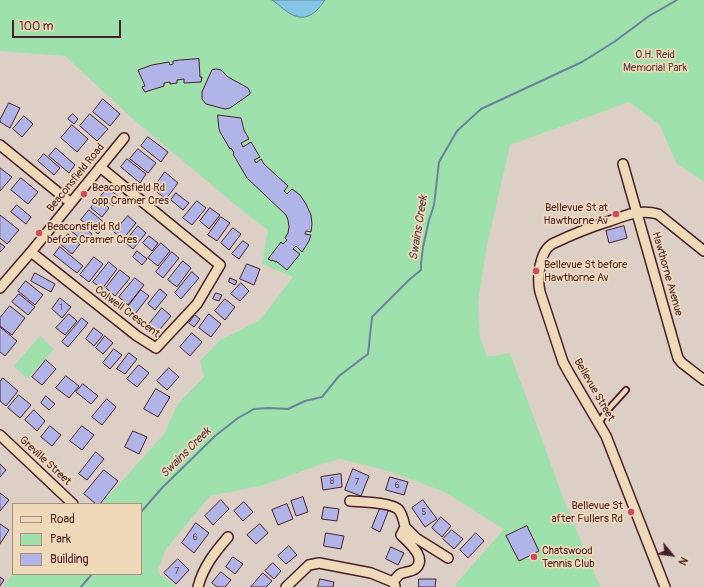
<!DOCTYPE html>
<html>
<head>
<meta charset="utf-8">
<style>
	body { margin:0 }
	#map { position:relative; width:704px; height:587px; overflow:hidden; background:#dccfc6; font-family:Pangolin,sans-serif }
	canvas { display:block }
	.legend { position:absolute; left:12px; top:503px; width:130px; height:72px; box-sizing:border-box; background:#eedab8; border:1px solid #ac8f80; margin:0; padding:5px 7px; list-style:none; font-size:12px; color:#4a1f2b }
	.legend li { display:flex; align-items:center; gap:8px; height:20px }
	.legend b { width:20px; border:1px solid #ac8f80 }
	.north { position:absolute; left:652px; top:535px; width:40px; height:40px; -webkit-text-stroke:3px #eedab8; paint-order:stroke; rotate:119deg; font-size:11px; font-weight:700; line-height:16px; text-align:center; color:#4a1f2b }
	.north::after { content:''; display:block; margin:auto; width:14px; height:18px; background:#4a1f2b; clip-path:polygon(50% 0,100% 100%,50% 72%,0 100%) }
	.scale { position:absolute; left:12px; top:20px; width:109px; height:18px; box-sizing:border-box; border:2px solid #4a1f2b; border-top:0; padding-left:5px; font-size:12px; line-height:14px; white-space:nowrap; color:#4a1f2b; -webkit-text-stroke:3px #eedab8; paint-order:stroke }
</style>
</head>
<body>
<div id="map">
<canvas width="704" height="587"></canvas>
<ul class="legend">
<li><b style="height:5px;background:#eedab8"></b>Road</li>
<li><b style="height:11px;background:#9ee1ac"></b>Park</li>
<li><b style="height:11px;background:#b1b4e6"></b>Building</li>
</ul>
<div class="north">N</div>
<div class="scale">100 m</div>
</div>
<script>
const c = document.querySelector('canvas').getContext('2d');
c.lineJoin = 'round';
function paint(path, color) {
  c.fillStyle = color;
  c.fill(path, 'evenodd');
}
function stroke(path, color, width, dash) {
  c.strokeStyle = color;
  c.lineWidth = width;
  c.lineCap = dash ? 'butt' : 'round';
  c.setLineDash(dash || []);
  c.stroke(path);
}
function drawText(font, color, halo, rows, align = 'center') {
  c.font = font + ' Pangolin,sans-serif';
  c.lineWidth = 3.5;
  c.setLineDash([]);
  c.textBaseline = 'middle';
  c.strokeStyle = halo;
  c.fillStyle = color;
  for (const [text, x, y, turn = 0] of rows) {
    c.save();
    c.translate(x, y);
    c.rotate((+turn || 0) * Math.PI / 180);
    c.textAlign = isNaN(turn) ? turn : align;
    if (halo) c.strokeText(text, 0, 0);
    c.fillText(text, 0, 0);
    c.restore();
  }
}
const green = new Path2D(`
	M0,0H704V182L676,163L660,125L629,102L510,145L487,245L478,302L480,337L487,357L510,353L564,500L600,587H457L455,585L504,529L443,491L385,470L340,459L319,465L264,485L210,496L166,549L157,572L177,587H3L13,574H141V504H101L165,433L177,405L204,377L200,361L220,340L235,333L260,320L293,277L262,264L268,230L243,211L133,119L65,56L0,51Z
	M40,336L54,349L27,379L14,366Z`);
const water = new Path2D(`
	M272,0H325C319,9 309,21 296,16C287,14 280,5 272,0Z`);
const stream = new Path2D(`
	M141,512L162,488L215,436L238,418L254,409L268,408L288,409L305,401L322,397L339,376L368,354L372,317L410,279L421,270V264L423,247L429,220L434,205L439,162L457,131L481,109L582,62L614,42L649,16L677,0
	M81,587L92,574`);
const building = new Path2D(`
	M199,59L200,77H202L201,82L184,83V79L177,80V83L170,84V82L164,83V86L145,92L142,87L145,86L138,70L152,65L169,62L170,65L173,64V61L180,60Z
	M217,69L221,70L228,77L248,88L250,92V94L230,108L225,109L206,104L202,99V92L210,74L212,70Z
	M103,99L120,114L110,126L93,112Z
	M9,103L20,108L10,128L0,122V120Z
	M73,114L78,119L74,124L68,119Z
	M90,114L108,129L97,141L80,126Z
	M218,115L241,118L244,130L249,139L241,143L243,147L251,142L260,157L254,160L256,163L261,159L264,164L288,186L284,191L287,194L292,189L300,195L306,204L311,215L312,224L311,232L306,231L305,234L311,235L309,241L302,252L296,246L293,249L300,254L287,270L276,261V262L272,260V261L268,259L281,242L283,244L287,240L285,238L288,233L289,227L288,220L286,215L247,178L233,154L234,153L231,148L230,149L220,132L219,129Z
	M24,116L33,124L22,137L13,129Z
	M72,125L88,139L77,152L61,138Z
	M148,137L168,152L161,162L141,146Z
	M56,148L75,165L69,173L49,156Z
	M138,149L156,163L148,173L130,159Z
	M44,154L60,168L54,175L38,161Z
	M127,159L146,174L140,183L121,167Z
	M0,168L12,177L0,191Z
	M165,172L178,183L166,199L153,189Z
	M21,178L38,192L28,204L11,190Z
	M108,188L120,198L113,206L101,196Z
	M176,193L189,203L183,210L171,200Z
	M97,199L109,208L102,217L91,208Z
	M197,201L206,208L192,225L183,218Z
	M17,205L31,217L26,224L11,212Z
	M210,208L220,215L209,229L200,221Z
	M89,210L106,224L98,234L81,220Z
	M0,215L19,230L7,244L0,238Z
	M128,216L136,223L123,239L114,232Z
	M221,217L230,223L217,241L208,235Z
	M78,223L92,234L86,243L71,231Z
	M138,226L146,233L133,249L125,242Z
	M624,226L627,238L609,243L606,231Z
	M233,228L241,234L229,250L221,243Z
	M68,234L80,244L72,254L60,244Z
	M149,236L158,243L152,251L143,243Z
	M243,241L249,245L239,259L232,254Z
	M0,243L5,247L0,252Z
	M161,243L170,251L158,266L148,258Z
	M60,247L83,266L77,273L54,255Z
	M137,251L147,259L142,265L133,257Z
	M172,252L179,258L163,278L156,272Z
	M94,257L103,264L89,282L80,275Z
	M183,261L191,268L177,287L168,280Z
	M109,262L117,269L102,289L93,282Z
	M247,264L260,269L254,285L240,279Z
	M120,270L130,278L115,296L106,288Z
	M192,272L199,278L181,299L175,293Z
	M35,273L55,284L51,292L31,281Z
	M135,278L144,285L128,305L119,297Z
	M230,278L237,281L235,285L229,282Z
	M26,281L43,295L35,305L18,291Z
	M241,283L249,291L240,301L231,294Z
	M160,289L167,295L155,310L148,304Z
	M141,290L149,296L135,314L127,308Z
	M216,293L222,295L219,301L213,299Z
	M19,294L35,307L28,315L12,302Z
	M60,298L71,307L62,318L52,309Z
	M225,299L235,307L225,320L215,311Z
	M10,306L25,318L12,335L0,326V318Z
	M162,308L171,316L156,334L147,327Z
	M69,314L77,321L65,335L56,328Z
	M209,314L221,324L211,337L199,328Z
	M195,315L200,319L194,327L189,323Z
	M82,318L88,323L68,347L62,342Z
	M0,327L17,341L5,356L0,352Z
	M94,328L103,335L94,346L86,339Z
	M192,333L202,342L190,356L180,347Z
	M105,336L113,343L103,354L96,348Z
	M114,349L122,355L110,369L103,363Z
	M129,353L137,359L125,374L117,369Z
	M46,360L56,369L42,385L32,377Z
	M139,365L149,373L137,387L127,379Z
	M169,368L179,377L167,390L157,381Z
	M66,376L79,386L69,398L56,388Z
	M3,378L18,391L6,406L0,401V382Z
	M83,384L98,396L91,404L76,392Z
	M156,389L170,397L158,417L144,409Z
	M19,395L31,405L20,418L8,408Z
	M46,396L55,404L49,410L41,403Z
	M107,399L116,407L102,425L92,417Z
	M34,410L45,421L37,431L25,420Z
	M50,426L61,435L52,446L41,437Z
	M82,426L94,435L82,450L70,441Z
	M133,431L147,437L139,454L125,447Z
	M96,452L104,459L87,480L79,474Z
	M0,464L6,470L0,477Z
	M353,469L369,476L361,496L345,490Z
	M104,470L118,481L100,504H96L84,494Z
	M341,474L342,487L323,490L321,477Z
	M390,477L408,482L404,495L386,490Z
	M0,493L9,500L0,511Z
	M303,497L308,512L296,516L291,501Z
	M221,500L229,509L213,525L205,516Z
	M423,500L437,519L425,527L412,508Z
	M244,502L253,512L243,521L234,511Z
	M287,504L293,519L278,525L272,510Z
	M381,506L389,509L380,532L372,528Z
	M324,507L339,509L337,521L322,519Z
	M441,517L451,526L442,537L432,528Z
	M196,523L209,533L194,553L182,543Z
	M0,524L9,530L0,544Z
	M260,524L268,533L256,544L247,535Z
	M527,526L539,551L519,561L506,536Z
	M452,530L463,539L454,549L443,539Z
	M326,533L344,536L341,549L324,546Z
	M476,533L484,541L468,558L460,550Z
	M289,546L297,555L286,564L278,556Z
	M391,547L404,553L398,565L386,559Z
	M233,557L243,564L235,574L226,567Z
	M178,559L189,570L176,584L164,573Z
	M273,563L281,571L274,579L265,571Z
	M221,572L231,580L225,587H217L212,583Z
	M263,573L272,581L266,587H251Z
	M0,577L4,580L0,586Z
	M320,579L334,582L333,587H318Z
	M419,579H436L435,587H419Z`);
const service = new Path2D(`
	M599,423L606,412L626,390`);
const minor = new Path2D(`
	M0,145L71,203
	M623,164L678,358L682,363L704,380
	M31,252L137,336L156,348L197,304L220,265L100,167
	M0,288L31,252L124,138
	M0,435L73,504
	M350,501C362,502 389,502 398,509C402,513 404,522 405,527L401,535C409,543 428,558 415,569C411,572 404,572 400,574C398,576 395,579 393,582
	M405,527L416,538L448,558
	M198,587C203,567 215,552 228,537
	M286,587L309,565L319,563L371,573L393,582L395,586
	M665,587L606,436L569,373L563,362L540,292C537,279 539,252 552,244C571,235 590,227 610,221C626,215 641,209 658,214L704,251`);
const markers = [
	[84,194,4,"#d1495b"],
	[616,214,4,"#d1495b"],
	[39,233,4,"#d1495b"],
	[536,271,4,"#d1495b"],
	[631,512,4,"#d1495b"],
	[534,557,4,"#d1495b"]
];
const numberNames = [
	["1",61,308],
	["8",332,482],
	["7",357,483],
	["6",397,486],
	["5",424,513],
	["6",195,538],
	["7",177,572]
];
const parkNames = [
	["O.H. Reid",655,55],
	["Memorial Park",655,68]
];
const streetNames = [
	["Beaconsfield Road",76,178,-51],
	["Hawthorne Avenue",667,274,74],
	["Colwell Crescent",127,312,37],
	["Bellevue Street",594,390,60],
	["Greville Street",45,461,43]
];
const poiNames = [
	["Beaconsfield Rd",92,188],
	["opp Cramer Cres",92,201],
	["Bellevue St at",608,208,"right"],
	["Hawthorne Av",608,221,"right"],
	["Beaconsfield Rd",47,227],
	["before Cramer Cres",47,240],
	["Bellevue St before",544,265],
	["Hawthorne Av",544,278],
	["Bellevue St",623,506,"right"],
	["after Fullers Rd",623,519,"right"],
	["Chatswood",542,551],
	["Tennis Club",542,564]
];
const waterNames = [
	["Swains Creek",419,228,-81],
	["Swains Creek",186,453,-45]
];
paint(green, '#9ee1ac');
paint(water, '#85c6e6');
stroke(water, '#6d839b', 1);
stroke(stream, '#6d839b', 2);
paint(building, '#b1b4e6');
stroke(building, '#4a1f2b', 1);
stroke(service, '#4a1f2b', 8);
stroke(minor, '#4a1f2b', 12);
stroke(service, '#eedab8', 4.5);
stroke(minor, '#eedab8', 9);
for (const [x, y, r, color] of markers) {
  const dot = new Path2D();
  dot.arc(x, y, r, 0, 2 * Math.PI);
  c.fillStyle = color;
  c.fill(dot);
  stroke(dot, '#eedab8', 1.5);
}
drawText('9px', '#64445a', null, numberNames);
drawText('11px', '#573c3e', '#eedab8', parkNames);
drawText('11px', '#4a1f2b', '#eedab8', streetNames);
drawText('11px', '#4a1f2b', '#eedab8', poiNames, 'left');
drawText('italic 12px', '#564050', '#eedab8', waterNames);
</script>
</body>
</html>
